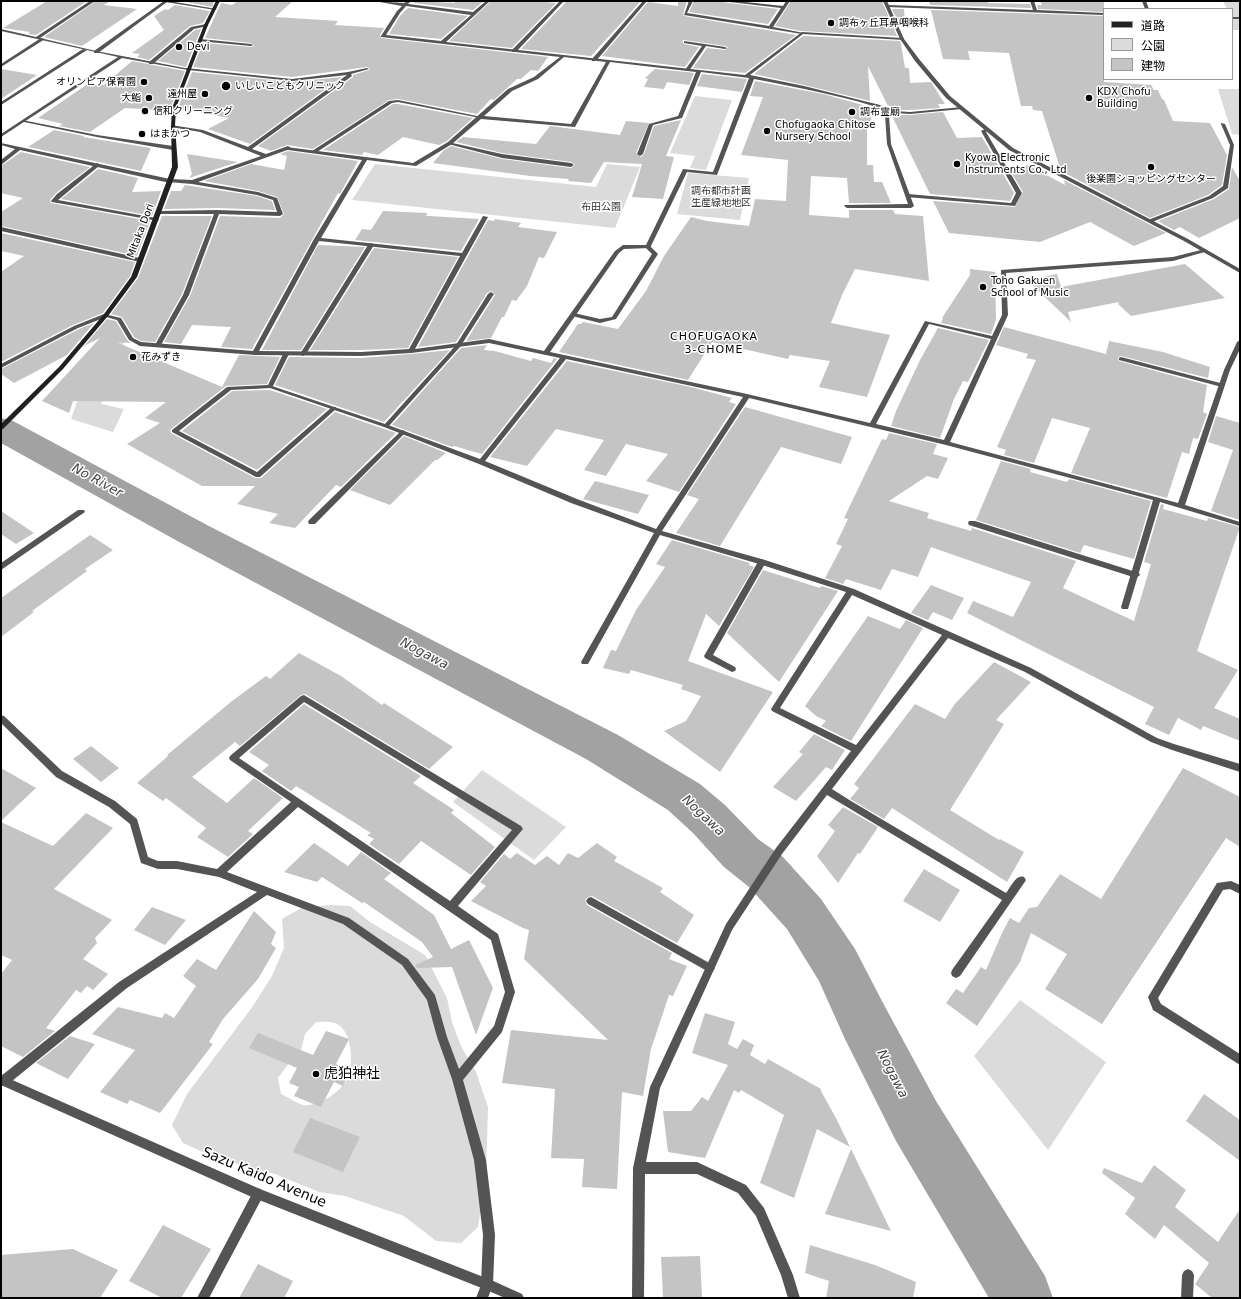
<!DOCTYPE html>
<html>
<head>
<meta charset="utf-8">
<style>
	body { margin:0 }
	#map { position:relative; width:1241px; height:1299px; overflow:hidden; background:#fff; font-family:"DejaVu Sans","Noto Sans JP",sans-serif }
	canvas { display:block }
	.frame { position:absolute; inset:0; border:2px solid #000; pointer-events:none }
	.legend { position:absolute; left:1103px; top:8px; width:130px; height:72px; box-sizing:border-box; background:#fff; border:1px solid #999; margin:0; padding:5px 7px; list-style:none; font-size:12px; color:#000 }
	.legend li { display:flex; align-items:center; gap:8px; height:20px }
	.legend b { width:20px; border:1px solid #999 }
</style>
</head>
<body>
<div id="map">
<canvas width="1241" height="1299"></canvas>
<div class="frame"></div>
<ul class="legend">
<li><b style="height:5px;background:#212121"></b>道路</li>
<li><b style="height:11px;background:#dbdbdb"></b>公園</li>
<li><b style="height:11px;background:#c4c4c4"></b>建物</li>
</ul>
</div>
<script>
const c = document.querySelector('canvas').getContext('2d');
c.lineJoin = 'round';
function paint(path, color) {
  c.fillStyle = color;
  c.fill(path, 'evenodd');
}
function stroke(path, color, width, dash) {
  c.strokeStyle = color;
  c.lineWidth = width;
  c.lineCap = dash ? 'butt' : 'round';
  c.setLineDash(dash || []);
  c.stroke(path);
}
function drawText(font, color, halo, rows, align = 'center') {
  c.font = font + ' "DejaVu Sans","Noto Sans JP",sans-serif';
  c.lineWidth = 3;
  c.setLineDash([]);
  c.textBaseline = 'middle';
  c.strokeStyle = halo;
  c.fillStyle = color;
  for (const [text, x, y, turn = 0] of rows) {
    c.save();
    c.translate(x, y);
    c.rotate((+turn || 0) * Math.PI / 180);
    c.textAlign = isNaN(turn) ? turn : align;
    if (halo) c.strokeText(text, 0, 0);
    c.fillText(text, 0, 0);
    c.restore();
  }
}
const green = new Path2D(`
	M1223,1H1240V30H1232V9H1227Z
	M1218,89H1240V135L1232,134Z
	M695,96L732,100L706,170L690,168L695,156L670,153Z
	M375,164L596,187L607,164L640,167L615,228L352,200Z
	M688,173L749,178L740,220L677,214Z
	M118,325L124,343L101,404L124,409L113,432L71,419L100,337Z
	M482,770L566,827L534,860L453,802Z
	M330,905L350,906L370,922L425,955L447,998L452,1022L461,1046L476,1072L488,1107L486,1176L478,1227L461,1243L436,1241L404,1216L345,1196L319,1192L275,1174L216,1158L183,1143L172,1125L187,1094L253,1006L272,976L284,948L282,919L301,908ZM316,1022C322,1022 332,1021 337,1024C353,1032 354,1066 347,1080C339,1093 318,1107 303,1105C296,1103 288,1097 281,1094L278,1078L292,1059L301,1050L305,1034Z
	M1020,1000L1106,1062L1048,1150L974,1056Z`);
const river = new Path2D(`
	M1,418L13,421L207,525L618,735L700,784L725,805L758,839L783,857L821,899L855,949L883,1003L936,1101L1045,1276L1053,1298H989L896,1141L845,1039L819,981L787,929L749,887L724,867L693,833L668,810L586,759L181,543L1,443Z`);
const building = new Path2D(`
	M47,1H87L36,35L28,34L30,32L3,28Z
	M96,1H110L104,5L137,9L82,46L44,37Z
	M181,1H204L214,2L212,7Z
	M238,1H293L275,17L338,21L335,25L384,28L380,35L381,38L548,57L538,71L531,70L521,79H517L494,100L491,99L477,114L398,99L389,100L313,149L287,145L271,151L258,146L353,77V75L369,70L370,69L367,67L292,77L193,67L203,43L251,47L254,46L251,43L205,38L221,3L232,5Z
	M416,1L454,3L457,1H484L473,10L413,3Z
	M491,1H534L556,3L512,48L449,41Z
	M567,1H641L591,56L521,49Z
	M678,1H687L683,14L684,16L796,35L745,73L693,68L707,48L725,50L728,47L725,46L684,40L682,41L684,44L699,47L685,67L602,56L648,2L678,6Z
	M694,1H720L721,2L778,9L768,24L689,12Z
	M791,1H882L897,36L801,31L775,26Z
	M929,1H987L988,3L1030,4L1031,8L930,5Z
	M1040,1H1104V12L1038,9L1037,5H1042Z
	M175,5L210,11L203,23L190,26L149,60L137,57L140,54L132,53L164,30L154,16L165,9L168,10Z
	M408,8L468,16L441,39L389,34L400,16Z
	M892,9H904L905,26H900Z
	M931,10L1104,16V82L1151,85L1154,90H1158L1162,99L1164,100L1173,121L1210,123L1227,155L1222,185L1208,195L1150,218L1061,171L1042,111L1033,110L1032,106H1021L1009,53L968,51L970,60L943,59Z
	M201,29L186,67L158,61L195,30Z
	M803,36L900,41L901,44L905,68H909L910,83L931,82L945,104H938L940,108L910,110H896L888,106L868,66L870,101L804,85L754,74Z
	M132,61L185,71L171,107L164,105L160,110L125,108L90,132L59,126L63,124L38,118L89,83L104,85Z
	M1,69L37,75L1,99Z
	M655,69L687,72L694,73L689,85L667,82L664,89L644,87L648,79L645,78Z
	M192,72L292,82L342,77L250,144L208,129L229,118L178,108Z
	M702,74L747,79L742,92L697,86Z
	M755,81L823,94L870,107L871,121H867V165H873L874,182H882L891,203H849L847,178L811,176L809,215L849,218V210H893L895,214L923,216L929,281L855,269L842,295L831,323L890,335L867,397L819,387L830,361L790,355L788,359L712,342L688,380L559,352L578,324H581L583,322L618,329L646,291L664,256L691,217L707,221L749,226L755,199L786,201L788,160L741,155L763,97L750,96Z
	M393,104H398L473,118L447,141L439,145L403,137L378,155L364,152L362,155L323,150Z
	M943,112L957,138L982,137L1014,193L1010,201L930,194L892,116L895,115H910Z
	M681,120L666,156L674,157L663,199L632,197L642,164L604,162L591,183L568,181L569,179L530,176L433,163L443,151L451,146L502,159L571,168L575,165L571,162L502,153L456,142L463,137L536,144L550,126L620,135L626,121L649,123L636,153L641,157L644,154L654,126Z
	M54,130L84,136L83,137L151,148L141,171L28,147Z
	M288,151L358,161L340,194L338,193L328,211L252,349L221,347L231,327L192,325L181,344L164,342L190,296L220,216L280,218L284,214L277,197L258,191L204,181L251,164L284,170L287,156L280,154Z
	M21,152L90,167L56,193L50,200L51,203L150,221L137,256L1,226V212L23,198L1,193V166Z
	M187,154L238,162L189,178L192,174Z
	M1028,165L1065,185L1064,180L1166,233L1134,246L1090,222L1040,242L949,233L933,201L1015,207L1023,192L1011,172Z
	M1232,167L1240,181V218L1199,238L1180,227L1174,230L1158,221L1214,199L1229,189Z
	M98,169L138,178L132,192L161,191L152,216L61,199Z
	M185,185L257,196L272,201L275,210L217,208L164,209L171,191H181Z
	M383,211L427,213L426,216H429L479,219L461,251L355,240L362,229L371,230Z
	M162,216H212L182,294L155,342L141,341L134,337L122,317L111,314L138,278Z
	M495,219L521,223L518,227L557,232L544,258L539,257L527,286L516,301L512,300L504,317H502L491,338L466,341L495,295L492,291L487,293L456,342L418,347L488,220L494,221Z
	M1,233L135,262L130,276L103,313L73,325L1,362V272L24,256L1,251Z
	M318,245L365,247L301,350H262Z
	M374,248L458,257L408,348L361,350H310Z
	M1185,264L1225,298L1131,316L1118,304L1119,302L1068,312L1071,322L1027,280L1057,274L1061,287Z
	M970,269L995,272L996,320L991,334L941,323L943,318H942L970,275Z
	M107,319L116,321L128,341L131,343L116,342L222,387L239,355L280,357L267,384L226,386L170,430L171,433L255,478H261L335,412L396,433L341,487L336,485L295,528L269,523L278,514L237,504L255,486H202L127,444L160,423L145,418L166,402L73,401L69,413L42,401L100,338L84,346Z
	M94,323L67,355L14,383L1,374V369L79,329Z
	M1004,327L1106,354L1109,341L1163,352L1210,367L1208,378L1121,356L1118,358L1119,361L1207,385L1203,412L1207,414L1198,439L1193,438L1189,454L1182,452L1167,498L1071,473L1090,428L1052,418L1034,463L1004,455L1006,450L997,447L1036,360L1026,358L1028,354L996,345Z
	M938,328L989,340L968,382L963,381L954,399L940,438L891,426L896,411L920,360Z
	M487,345L484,350L495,351L531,361L533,358L551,363L554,358L557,359L482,454L454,446L452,447L392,425L461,348Z
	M450,350L384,422L275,385L289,357L361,358L411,354Z
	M567,361L691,387L732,398L729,402L736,404L679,492L646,481L668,454L626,444L606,476L584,470L604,440L556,429L527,466L490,457Z
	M270,390L327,409L257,470L182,431L232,391Z
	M745,407L852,437L841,464L781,447L720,546L676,533L699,499L687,495Z
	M1216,416L1240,423V520L1211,511L1233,450L1208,442Z
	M889,433L937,444L933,454L948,458L938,479L927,476L889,501L929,513L927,518L971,531L972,528L1076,561L1063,588L1134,621L1151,564L1144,562L1161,504L1164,505L1163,509L1207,521L1208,518L1240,527L1197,651L1238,670L1214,708L1240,719V741L1203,726L1201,730L1178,718L1169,735L1145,724L1154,707L967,613L973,601L1013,617L1031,582L931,547L918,577L892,569L881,590L846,579L843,584L825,578L842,546L836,544L848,519L844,518L882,439L886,440Z
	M404,436L446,453L437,460H435L390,505L350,490Z
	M1001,461L1031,469L1030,472L1067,482L1069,479L1151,501L1134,559L1084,545L1080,553L976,520Z
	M595,481L649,495L638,514L583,499Z
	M1,511L34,533L16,544L1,534Z
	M90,535L113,550L85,569L87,571L32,611L34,612L1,637V598Z
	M672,540L750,563L749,565L754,567L719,626L706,614L688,661L773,692L720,772L664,731L686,721L701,696L681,689L683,685L631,670L629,674L603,668L611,650L616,651L636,610L665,567L656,564Z
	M763,570L820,588L821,586L838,591L779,682L727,633Z
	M931,585L964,598L952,620L933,612L928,620L911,613Z
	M868,616L900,629L906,620L923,628L851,741L821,726L826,721L816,716L805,706Z
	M299,653L341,676L382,705L384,703L453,747L429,769L305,694L301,695L240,746L235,742L192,777L227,803L254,778L283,798L248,831L253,834L228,857L197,837L206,828L166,798L163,801L137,783L168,756L167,755L232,701L266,676L270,679Z
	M994,662L1031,682L996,720L1004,724L950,810L999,840L1000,839L1024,852L1007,882L892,808L884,819L850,799L859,788L854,784L915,704L945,719L954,705Z
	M304,704L421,776L413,783L454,810L451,813L495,847L471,875L421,841L399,864L369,844L374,839L367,835L371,833L296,786L291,791L262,771L269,765L249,752Z
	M814,734L845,750L832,770L826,767L796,801L773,787L803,754L799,752Z
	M91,746L119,768L101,782L73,759Z
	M1,768L36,788L1,821Z
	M1183,768L1240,797V847L1226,838L1102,1024L1045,989L1067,954L1031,933L1020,962L977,1026L946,1003L956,989L963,993L981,967L986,970L1002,933L1010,918L1019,923L1029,908L1037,907L1060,874L1101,899Z
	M843,807L878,827L860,854L858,853L838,883L817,856L835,831L828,825Z
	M86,813L113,828L54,889L112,920L95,938L97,943L83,959L108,974L93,990L87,986L81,993L76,990L46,1028L55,1031L23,1057L1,1046V974L12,960L1,955V822L53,846Z
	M314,843L348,866L361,852L391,873L384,879L434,915L451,949L469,940L493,988L476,1035L452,967L417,968L415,965L433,957L422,942L364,902L362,903L322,877L317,882L284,872Z
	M597,843L617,857L614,861L663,888L660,892L694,915L677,943L592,896L588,897L585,900L587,905L672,953L669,959L687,966L673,996L669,995L651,1049L643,1096L622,1092L617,1189L582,1187L584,1159L551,1158L555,1089L502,1083L511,1030L608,1040L524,959L529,930L523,928L471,901L486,886L480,882L504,854L510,859L517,853L535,865L547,856L559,865L568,853L578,858Z
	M924,869L960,890L940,922L903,901Z
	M152,907L186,920L165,945L134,930Z
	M254,911L276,932L271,944L276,948L258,979L223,1019L209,1042L213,1044L160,1113L130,1100L127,1104L100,1092L135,1050L92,1034L118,1007L162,1018L165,1013L174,1018L196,986L183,976L197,959L216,970Z
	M705,1013L735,1022L728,1044L737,1049L743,1039L754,1045L750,1055L765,1064L768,1059L821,1089V1091L837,1120L850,1147L817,1129L794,1198L760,1183L784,1115L741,1090L739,1093L734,1090L705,1158L668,1152L663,1111H691L702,1097L708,1101L728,1065L692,1053Z
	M326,1031L349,1039L336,1064L350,1071L343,1086L334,1082L321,1107L294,1096L299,1087L289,1083L297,1068L249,1048L258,1033L313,1055Z
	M70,1036L95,1044L68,1079L36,1063Z
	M1204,1094L1240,1120V1161L1186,1121Z
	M310,1118L360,1137L343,1172L293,1152Z
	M851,1149L891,1231L825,1214Z
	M1154,1165L1186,1190L1175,1207L1218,1242L1240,1209V1298H1212L1195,1284L1209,1263L1164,1225L1155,1239L1125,1214L1135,1198L1102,1173L1104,1168L1142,1183Z
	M163,1225L211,1249L181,1298H162L129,1281Z
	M810,1245L875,1265L916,1282L913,1298H826L829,1281L805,1273Z
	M73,1249L118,1270L100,1298H1V1255Z
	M700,1256L702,1297H663L661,1257Z
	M258,1264L293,1281L284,1298H239Z`);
const service = new Path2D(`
	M164,1L167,2L98,53H94V51Z
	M560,1H564L516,52H512V50Z
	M643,1H647L596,61H592V59Z
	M689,1H693L687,13L769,26L781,8L721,1H736L783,6L786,1H790L773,27L804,33L802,34L684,15Z
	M206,24H208V26L194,29L153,64H149V62L191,27Z
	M41,38L45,39L1,67V64Z
	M200,39L251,44L253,45L251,46L198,41V40Z
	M684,41L725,47L727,48L725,49L706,46L689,71H687L685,70L702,46L684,43Z
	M83,49L87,50L1,105V102Z
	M186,68L292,79L348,72L367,68L369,69L351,74L352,76L252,149L266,154L288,146L291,148L290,149L198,182L258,192L277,198L283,214L280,216L219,214L189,295L161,345L158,347L155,345L183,295L214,214H159L157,213V211L217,210L277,212L273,200L257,195L192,184L168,182V180L170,179L192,180L261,156L200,132L171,127V125L203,130L248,147L347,75L292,81L188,70H186Z
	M398,100L482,117L480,118L398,102L392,103L317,152L312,151L389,101Z
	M22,120L97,135L173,146L176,148L173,150L97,137L24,122L22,121Z
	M1221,123L1225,124L1234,145L1228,188L1213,198L1152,222H1148V220L1209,196L1223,186L1230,145L1221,124Z
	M987,128L989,129L986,132L1022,193L1015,206L906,197V195L908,194L1011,203L1016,193L981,131Z
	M448,142L502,154L571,163L574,165L571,167L502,158L448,144Z
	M97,163L99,164V166L58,200L156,218L159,220L158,221L52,202L51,201L57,194Z
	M1,227L140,258L143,260L140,262L1,231Z
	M371,243L374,245L306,354L303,356L301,355L300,354L368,245Z
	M646,246H650L658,254L616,319L600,323L572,316V314L574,313L600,319L612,317L652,254L646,248Z
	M491,292L494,294L460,347L388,427H384V425L456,345L488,294Z
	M1240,340V349L1230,370L1229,371H1225L1224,370L1237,342Z
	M286,352L289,354L272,388L231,390L179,431L257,472L332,407H336V409L260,477H256L172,432V430L227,387L268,385L283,354Z
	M1121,357L1224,384L1225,385L1222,387L1119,360V358Z
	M403,430L406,432L405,433L315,524H309L308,522L309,520L401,431Z
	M969,521H975L1139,573L1140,575L1136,578L1133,577L969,525L968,523Z
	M762,559L766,562L713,655L735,667L736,669L735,671L732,672L705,658L704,656L759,560Z
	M1231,881L1240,885V894L1230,889L1223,890L1158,998L1161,1004L1240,1054V1065L1153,1010L1148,997L1217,883Z
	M591,897L713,965L715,968L713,971L710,973L707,971L588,904L586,901L588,898Z
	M1188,1269L1192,1271L1194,1275L1193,1298H1181L1182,1275L1184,1271Z
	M487,1278L491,1280L493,1284L488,1298H476L483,1280Z`);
const minor = new Path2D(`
	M90,1H95L40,38L96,51L190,69L188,70L122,58L1,137V134L118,57L1,31V29L36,37Z
	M159,1H169L217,9L215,10Z
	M374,1L404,3L407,1H411L408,4L473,12L486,1H490L446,42L745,75L802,32L902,38H904V40L803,34L750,75L804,86L880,105L896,111L910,112L962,107L964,108L962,109L910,114L895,113L889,116L891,144L914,206L911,208H847L844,206L845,205L908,204L887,144L885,115L891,112C846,96 800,88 754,79L717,175L687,172L650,248L624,249L619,253L550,352L747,394L870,423L925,321L992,336L1002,315L1001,270L1173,257L1205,249L1208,251L1173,261L1006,273L1008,315L950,442L1178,503L1224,370L1225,369H1229L1230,370L1185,505L1240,522V526L1160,502L1128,609H1122L1121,607L1153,500L946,445L749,398L662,531L765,560L854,589L1031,668L1157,738L1174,744L1240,764V772L1172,750L1151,742L1025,672L948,638L832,789L851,801L1006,893C1011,887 1016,874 1024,877L1026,880L1024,883L960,976L956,978L952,976L951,973L952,970L1002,900L827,795L782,854L732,930L660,1088L646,1162H697L746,1185L764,1208L793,1275L800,1298H788L781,1275L756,1216L738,1193L697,1174H645L644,1298H632L633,1168L650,1087L726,924L776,848L851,751L772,711L771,709L846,592L759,564L660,535L588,664H582L581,662L654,533L571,503L479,464L384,427L267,387L268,386H272L388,425L480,459L560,358L489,343L411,353L361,356L255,355L140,346L129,340L117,320L106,317L78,328L1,368V364L74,326L104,314L121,318L133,338L141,342L253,351L314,239L362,160L288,150L285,148L286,147L413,163L448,142L508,89L534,77L560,57L381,37V36L397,11L402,6ZM406,6L471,15L441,41L386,35L400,13ZM564,57L606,62L571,124L484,116L512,91L538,79ZM610,62L696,72L678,116L649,124L637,154L640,156L643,154L653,125L682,118L701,72L749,78L713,172L683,169L646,245H623L615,251L544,351L489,339L415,349L488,217L483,216L462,253L321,238L367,160L416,166L452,144L481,119L575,127ZM319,241L460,256L409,349L361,352L259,351ZM929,324L991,339L944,440L876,424ZM566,359L743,397L656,529L577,499L485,461ZM852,595L942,635L856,745L780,708Z
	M1030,1H1034L1037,10L1104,13V15L887,7L885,6L887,5L1033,10Z
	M1142,1H1146L1149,9H1145Z
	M1232,17H1240V19H1232Z
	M1,143L170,179L173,181L170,183L20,150L1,165V160L15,149L1,145Z
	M78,510H84L85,512L1,570V563Z
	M304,695L521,826L523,829L458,906L498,934L515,992L502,1032L463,1080L486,1160L495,1235L493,1284L491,1288L487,1290L483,1288L481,1284L483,1235L474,1160L452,1079L437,1037L427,1000L402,965L343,924L267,895L127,988L7,1085L3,1086L1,1085V1076L119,982L257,892L219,877L177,869H158L141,863L130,824L109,807L56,777L1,723V715L4,716L62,771L115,801L137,819L148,857L158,861H177L217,869L291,802L230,760L229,758L230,756L301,696ZM304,702L512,830L450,901L239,758ZM298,807L491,940L505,992L494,1026L459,1069L447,1037L435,995L408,959L349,918L227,872Z
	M258,1188L262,1190L264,1194L262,1198L209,1298H197L254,1190Z`);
const tertiary = new Path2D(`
	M883,1H887L904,39L919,59L950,96L1013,148L1188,239L1240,269V273L1184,241L1009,150L946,98L915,61L900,39Z
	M1,1075L260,1189L491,1280L522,1294L524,1298H505L484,1289L254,1198L1,1085Z`);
const secondary = new Path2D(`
	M216,1H220L208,25L176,108L175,126L178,167L137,277L108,316L63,369L3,429L1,430V424L59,367L104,314L131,277L172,167L171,126L172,108L204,25Z`);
const markers = [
	[831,23,4,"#000"],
	[179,47,4,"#000"],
	[144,82,4,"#000"],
	[226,86,5,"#000"],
	[205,94,4,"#000"],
	[149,98,4,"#000"],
	[1089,98,4,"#000"],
	[145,111,4,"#000"],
	[852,112,4,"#000"],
	[767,131,4,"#000"],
	[142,134,4,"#000"],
	[957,164,4,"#000"],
	[1151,167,4,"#000"],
	[983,287,4,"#000"],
	[133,357,4,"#000"],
	[316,1074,4,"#000"]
];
const farPoinames = [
	["調布ヶ丘耳鼻咽喉科",839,23],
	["Devi",187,47],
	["オリンピア保育園",136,82,"right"],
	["いしいこどもクリニック",235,86],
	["KDX Chofu",1097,92],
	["Building",1097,104],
	["遠州屋",197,94,"right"],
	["大鮨",141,98,"right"],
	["信和クリーニング",153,111],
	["調布霊廟",860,112],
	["Chofugaoka Chitose",775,125],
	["Nursery School",775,137],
	["はまかつ",150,134],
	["Kyowa Electronic",965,158],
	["Instruments Co., Ltd",965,170],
	["後楽園ショッピングセンター",1151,179,"center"],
	["Toho Gakuen",991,281],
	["School of Music",991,293],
	["花みずき",141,357]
];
const farParknames = [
	["調布都市計画",721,191],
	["生産緑地地区",721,203],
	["布田公園",601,207]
];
const farStreetnames = [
	["Mitaka Dori",141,231,-69]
];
const farNeighbourhoodnames = [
	["CHOFUGAOKA",714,337],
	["3-CHOME",714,350]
];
const waterNames = [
	["No River",97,481,29],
	["Nogawa",424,654,28],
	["Nogawa",703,816,43],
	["Nogawa",892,1074,63]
];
const nearPoinames = [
	["虎狛神社",324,1074]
];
const nearStreetnames = [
	["Sazu Kaido Avenue",264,1178,23]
];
paint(green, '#dbdbdb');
paint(river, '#a2a2a2');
paint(building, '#c4c4c4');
paint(service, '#545454');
paint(minor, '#545454');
paint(tertiary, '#545454');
paint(secondary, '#212121');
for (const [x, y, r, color] of markers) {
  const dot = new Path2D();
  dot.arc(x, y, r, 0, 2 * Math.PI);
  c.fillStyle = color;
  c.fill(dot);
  stroke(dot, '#fff', 1.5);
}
drawText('10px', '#000', '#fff', farPoinames, 'left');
drawText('10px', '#323232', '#fff', farParknames);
drawText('10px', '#000', '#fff', farStreetnames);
c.letterSpacing = '1px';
drawText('11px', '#000', '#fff', farNeighbourhoodnames);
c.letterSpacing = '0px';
drawText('italic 13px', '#434343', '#fff', waterNames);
drawText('14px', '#000', '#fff', nearPoinames, 'left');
drawText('14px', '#000', '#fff', nearStreetnames);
</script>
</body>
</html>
